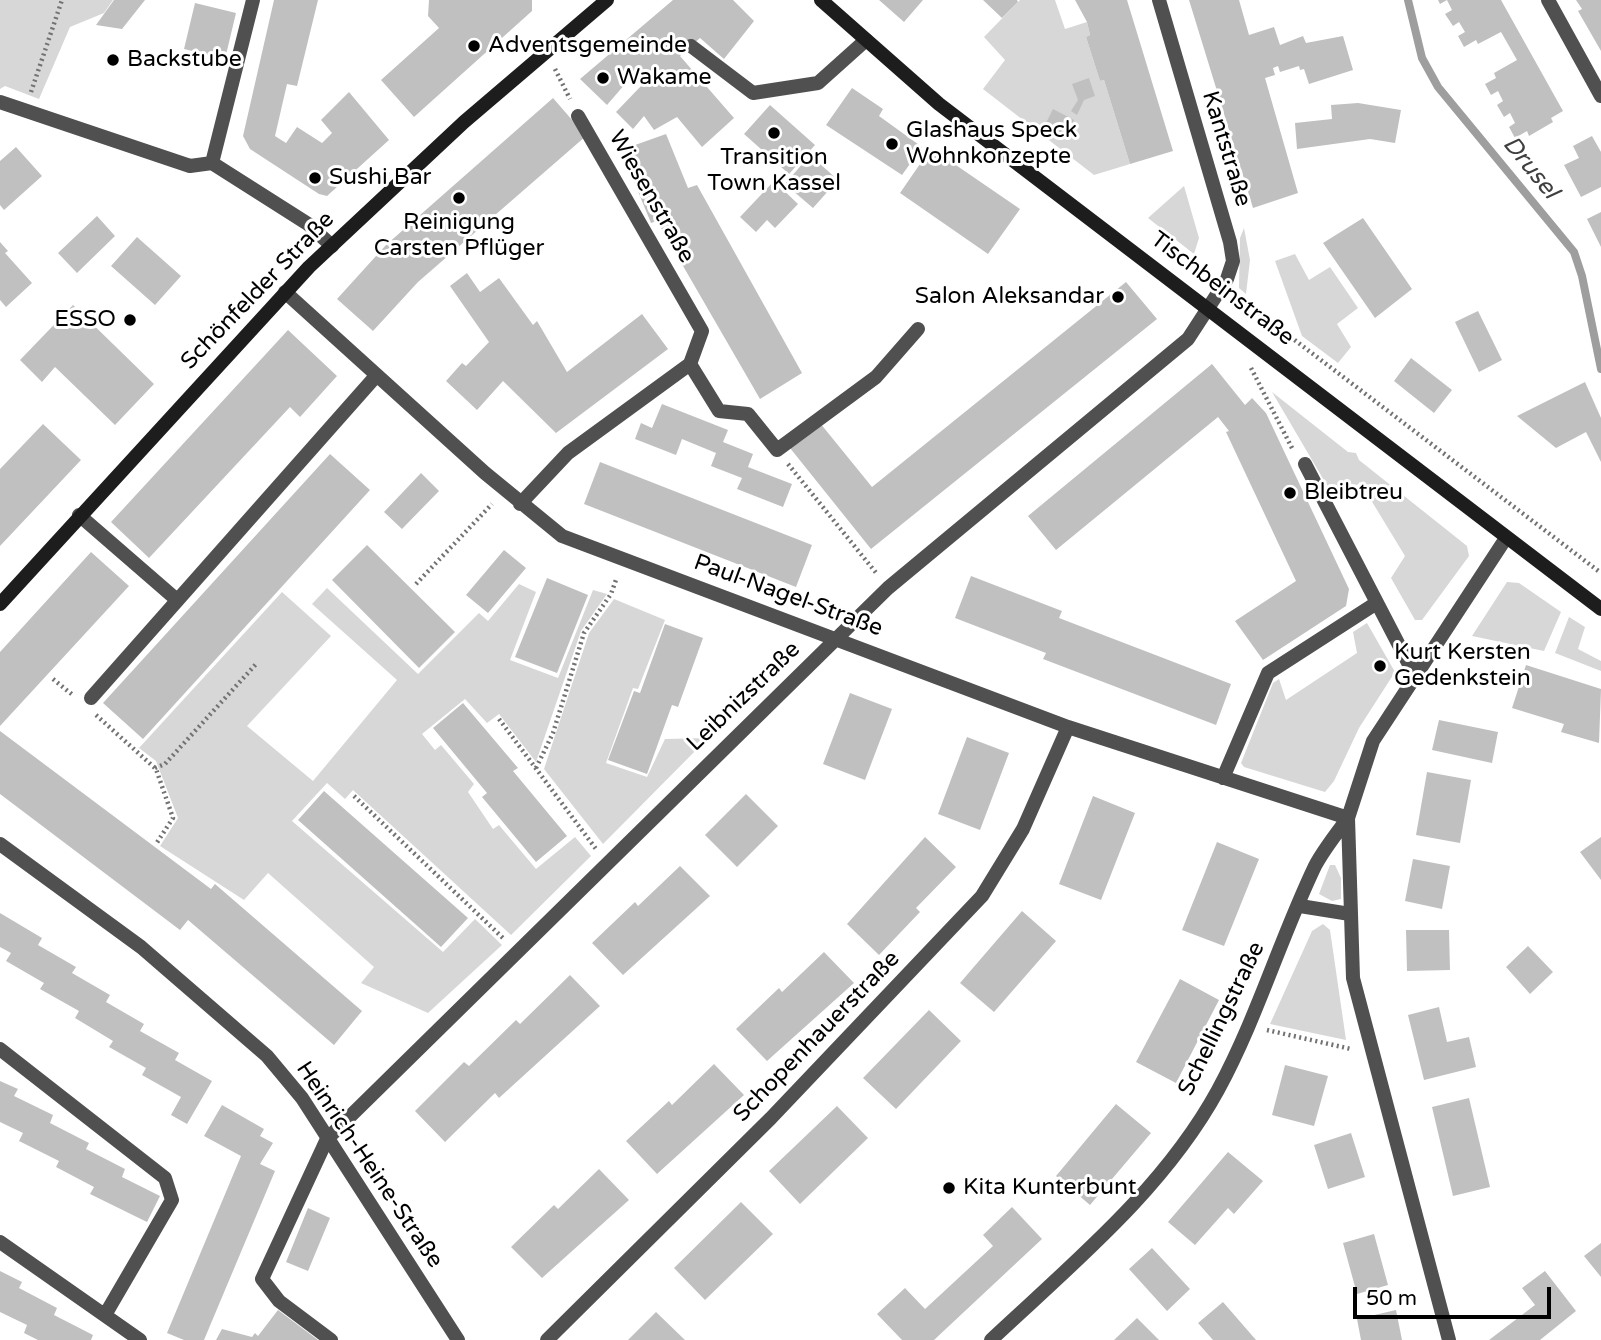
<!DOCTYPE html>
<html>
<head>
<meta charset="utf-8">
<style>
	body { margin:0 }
	#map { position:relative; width:1601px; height:1340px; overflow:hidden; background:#fff; font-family:"Varela Round",sans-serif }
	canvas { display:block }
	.scale { position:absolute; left:1353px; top:1287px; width:198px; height:32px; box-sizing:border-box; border:4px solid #000; border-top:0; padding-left:9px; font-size:21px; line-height:24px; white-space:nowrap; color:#000; -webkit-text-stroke:5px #fff; paint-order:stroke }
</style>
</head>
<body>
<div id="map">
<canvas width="1601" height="1340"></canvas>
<div class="scale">50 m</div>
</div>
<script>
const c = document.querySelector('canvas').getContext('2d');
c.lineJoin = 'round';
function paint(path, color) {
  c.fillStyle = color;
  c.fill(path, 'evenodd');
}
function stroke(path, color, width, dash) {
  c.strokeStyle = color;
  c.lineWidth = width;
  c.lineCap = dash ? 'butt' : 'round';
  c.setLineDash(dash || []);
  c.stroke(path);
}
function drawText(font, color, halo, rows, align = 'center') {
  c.font = font + ' "Varela Round",sans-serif';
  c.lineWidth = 6;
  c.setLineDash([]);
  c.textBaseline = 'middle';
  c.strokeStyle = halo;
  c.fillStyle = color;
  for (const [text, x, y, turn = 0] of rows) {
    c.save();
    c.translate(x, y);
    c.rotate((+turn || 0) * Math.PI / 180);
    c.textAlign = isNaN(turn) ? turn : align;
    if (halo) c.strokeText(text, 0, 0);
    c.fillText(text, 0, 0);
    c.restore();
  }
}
const green = new Path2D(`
	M0,0H113L104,13L70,27L39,99L5,86L0,89Z
	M1020,0H1055L1065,29L1087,22L1090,35L1086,37L1100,81L1104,80L1130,164L1094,175L983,89L1005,60L984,37Z
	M1184,186L1199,238L1194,254L1148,218Z
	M1244,228L1250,260L1246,294L1239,288L1240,238Z
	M1295,254L1309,280L1330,267L1358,308L1337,324L1351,347L1338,363L1302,336L1275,261Z
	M1272,392L1348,452L1356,453L1359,460L1467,546L1469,556L1422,620H1415L1391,578L1405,556L1360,482L1354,488L1332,494Z
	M1507,582L1519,583L1561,612L1544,651L1472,636Z
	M519,584L536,592L510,660L558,678L593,590L607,594L581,631L536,762L499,714L487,723L465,699L422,734L435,750L441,745L474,784L468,792L493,829L499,825L536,869L575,837L591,856L511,935L353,790L345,799L327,783L292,821L443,952L475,919L502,945L428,1013L361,983L374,967L268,873L244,900L160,846L178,818L156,761L139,748L282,592L331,636L247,726L313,781L397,680L312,604L327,588L418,674L479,613L488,621Z
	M614,599L665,620L638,689L633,688L606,763L647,777L665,739L708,738L603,844L544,769L589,633Z
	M1569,617L1585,627L1578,649L1601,661V671L1555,653Z
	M1367,623L1395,672L1359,728L1334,781L1325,792L1244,767L1241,763L1273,683L1279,679L1286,700L1357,653L1353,632Z
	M1330,865H1335L1341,878V899L1332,901L1319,894Z
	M1323,924L1330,930L1346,1040L1270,1024L1312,931Z`);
const stream = new Path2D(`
	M1408,0L1422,58L1438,87L1574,252L1582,276L1601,369`);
const building = new Path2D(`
	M114,0H145L122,29L96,25Z
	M274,0H318L297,86L287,84L275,136L286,143L297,127L322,143L332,133L321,120L349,92L389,140L327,196L319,194L250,149L243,136Z
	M429,0H532V11L414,117L381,80L439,28L428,16Z
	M673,0H733L754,21L724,59L700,38L680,56L734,118L702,147L677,117L654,130L644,116L633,129L616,112L641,86L632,76L607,105L580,79Z
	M879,0H923L904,22Z
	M983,0H1017L1018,2L1002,18Z
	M1075,0H1127L1173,151L1130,164L1104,80L1100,81L1086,37L1090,35L1087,22Z
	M1189,0H1239L1249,35L1274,27L1280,45L1303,36L1306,43L1343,36L1353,70L1309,84L1304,69L1300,70L1299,66L1280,72L1278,66L1273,68L1275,75L1265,78L1298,193L1253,208Z
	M1438,0H1501L1563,111L1551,118L1553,122L1529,136L1527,131L1515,138L1509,127L1515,123L1510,113L1504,117L1497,105L1503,101L1498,91L1491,95L1485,84L1496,78L1494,73L1517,60L1501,32L1478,44L1476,40L1464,47L1458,36L1465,32L1459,22L1453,26L1445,14L1452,10L1447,0L1440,4Z
	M1576,0H1601V51L1578,11L1582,9Z
	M195,3L236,13L225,59L184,49Z
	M1089,78L1095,96L1084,100L1077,115L1071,111L1078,100L1072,84Z
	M852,88L883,109L879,116L922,147L902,175L826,125Z
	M553,98L586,136L418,282L373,331L337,299L386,245Z
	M1358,103L1401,110L1395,143L1370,139L1297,149L1295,123L1332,119L1331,105Z
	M770,105L815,145L789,174L744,134Z
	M1053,109L1074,120L1067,136L1045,125Z
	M666,134L688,188L697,185L802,373L760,399L657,221L651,223L621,150Z
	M1592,136L1601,152V187L1581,197L1564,165L1579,158L1573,146Z
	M16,147L42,176L4,210L0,205V161Z
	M931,148L1020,209L988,254L900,193Z
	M810,155L838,180L813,208L785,184Z
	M774,181L798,204L775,228L767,220L756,232L740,217Z
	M1601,212V247L1587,219Z
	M97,216L115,236L77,273L58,253Z
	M1363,218L1412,289L1375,318L1323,243Z
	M137,237L181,276L155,305L111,266Z
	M0,242L8,251L5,253L32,283L6,307L0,300Z
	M467,273L480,292L499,278L533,325L537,321L567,372L642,314L668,349L556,433L503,381L477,410L446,381L462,363L466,366L489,342L450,286Z
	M1126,282L1157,319L871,549L790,448L820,423L872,487Z
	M73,305L154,384L115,425L55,367L42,382L20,360Z
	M1478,311L1502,360L1479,372L1455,322Z
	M288,330L337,376L300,417L290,407L149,558L111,522Z
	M1411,358L1452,390L1434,413L1394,381Z
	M1212,364L1245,405L1252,398L1266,413L1349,589L1346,606L1263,660L1235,621L1296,581L1226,432L1229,431L1218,417L1056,550L1028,516Z
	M1585,382L1601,418V462L1586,432L1556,448L1517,416Z
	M662,404L728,430L723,442L753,454L748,467L792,484L783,507L737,489L742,478L711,466L716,453L682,439L676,455L635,439L641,423L652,428Z
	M43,424L81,460L0,546V469Z
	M330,454L370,490L143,739L103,703Z
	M600,462L812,545L796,587L584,504Z
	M421,473L439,491L402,529L384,512Z
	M367,545L455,632L419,668L332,580Z
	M504,550L526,568L488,613L466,595Z
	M91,552L129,586L0,726V652Z
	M971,576L1062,611L1059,618L1231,684L1216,725L1043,659L1046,653L955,618Z
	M547,578L588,595L557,673L515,657Z
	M665,624L703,638L678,707L672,705L647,774L608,760L634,691L640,693Z
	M1526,665L1601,689L1599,743L1561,732L1564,724L1512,708Z
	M850,693L892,709L865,780L823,764Z
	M463,703L518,768L513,771L567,836L536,862L482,797L487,793L433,728Z
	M1439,720L1498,732L1492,763L1432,750Z
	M0,731L211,889L215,884L362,1011L334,1045L188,920L180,930L0,794Z
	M967,737L1009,753L980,830L938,814Z
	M1427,772L1471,780L1460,843L1416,835Z
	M324,791L468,918L441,947L298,820Z
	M746,794L778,826L737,867L705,835Z
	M1093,796L1135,813L1101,900L1059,884Z
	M925,837L956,867L916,908L920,912L879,955L847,924Z
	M1601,837V880L1580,852Z
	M1217,842L1259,859L1224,946L1182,930Z
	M1413,859L1450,866L1442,909L1405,901Z
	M680,866L710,896L623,975L592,943L635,902L638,906Z
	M1022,911L1056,941L994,1012L960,983Z
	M0,913L42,938L38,945L76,967L72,973L110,995L106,1002L144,1024L140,1031L179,1053L175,1060L212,1081L187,1124L171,1115L181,1097L142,1075L146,1068L109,1047L113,1041L75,1018L79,1011L40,989L44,983L6,961L11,953L0,947Z
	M1406,930H1449L1450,970L1407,971Z
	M1528,946L1553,972L1530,994L1506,967Z
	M824,952L854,983L767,1061L736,1029L779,988L782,992Z
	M570,975L600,1006L499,1098L495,1093L445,1142L415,1111L464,1062L469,1066L516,1020L520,1024Z
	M1180,979L1219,1000L1176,1083L1136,1062Z
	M1439,1007L1447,1042L1469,1037L1476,1067L1424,1080L1408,1015Z
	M929,1010L961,1041L896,1109L863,1078Z
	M714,1064L744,1095L657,1174L626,1141L669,1101L672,1105Z
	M1285,1065L1328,1076L1314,1126L1272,1115Z
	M0,1081L18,1089L14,1096L53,1115L50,1123L89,1143L86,1149L125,1169L122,1177L160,1196L147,1222L90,1194L94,1187L56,1167L59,1161L19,1141L23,1133L0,1122Z
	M1469,1098L1490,1187L1453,1196L1432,1107Z
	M1116,1104L1151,1133L1090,1205L1056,1176Z
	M222,1105L264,1129L260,1136L273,1143L260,1164L275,1171L204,1340H184L167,1333L241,1156L204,1136Z
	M837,1106L868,1138L800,1204L769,1171Z
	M1351,1133L1365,1177L1328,1189L1314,1145Z
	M1228,1152L1263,1181L1234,1214L1228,1208L1195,1245L1168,1222Z
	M599,1169L629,1200L542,1278L511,1247L554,1205L558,1209Z
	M741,1202L773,1234L705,1300L674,1268Z
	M1012,1207L1042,1239L934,1340H902L877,1314L905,1288L925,1309L993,1246L983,1235Z
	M308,1208L330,1218L308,1271L286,1262Z
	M1374,1234L1388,1285L1357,1294L1343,1243Z
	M1601,1243V1277L1584,1256Z
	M1152,1248L1190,1289L1167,1311L1129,1269Z
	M0,1271L22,1282L19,1288L57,1308L54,1315L93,1335L91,1340H38L24,1333L27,1325L0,1312Z
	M1545,1271L1576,1311L1540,1340H1489L1535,1305L1522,1288Z
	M1223,1302L1256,1340H1213L1198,1323Z
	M278,1310L318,1340H216L222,1329L252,1337L255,1333L258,1336Z
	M1396,1310L1402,1340H1361L1357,1319Z
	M656,1312L685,1340H628Z
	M1137,1318L1159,1340H1114Z`);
const path = new Path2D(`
	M555,69L570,99
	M31,92L62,0
	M1242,300L1601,573
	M1251,368L1293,450
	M788,464L877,574
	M416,584L492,504
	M53,679L74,696
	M96,715L156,769L173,818L156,844
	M499,719L596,849
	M155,768L165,764L257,663
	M536,768L553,733L584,633L611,594L617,577
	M354,796L504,939
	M1267,1030L1351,1049`);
const service = new Path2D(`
	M691,46L753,93L818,83L866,40
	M690,364L719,411L748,414L777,450L876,377L918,329
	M1300,906L1350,914
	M327,1139L262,1279L279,1301L331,1340`);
const minor = new Path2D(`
	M1548,0L1601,96
	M0,102L190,166L212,163L308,224L332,246
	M212,163L253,0
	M285,292L485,473L562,536L1068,727L1348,818
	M1305,464L1415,676
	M520,504L568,453L690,364L702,331L578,116
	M79,515L177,600
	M91,698L376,376
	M1223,778L1268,673L1375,604
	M0,844L141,947L267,1056L302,1098L458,1340
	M0,1049L165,1178L172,1200L105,1315
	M327,1139L888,588L1188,339L1227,279L1233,261L1230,242L1159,0
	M0,1242L140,1340
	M547,1340L771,1118L982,896L1023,829L1068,727
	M991,1340C1072,1264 1164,1189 1218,1090C1257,1018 1280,939 1315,866C1324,849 1337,833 1348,818
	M1449,1340L1353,978L1348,818L1373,741L1506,538`);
const secondary = new Path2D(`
	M821,0L939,104L1601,609
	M0,604L309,267L464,122L607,0`);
const markers = [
	[474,46,7,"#000"],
	[113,60,7,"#000"],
	[603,78,7,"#000"],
	[774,133,7,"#000"],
	[892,144,7,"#000"],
	[315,178,7,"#000"],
	[459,198,7,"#000"],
	[1118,297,7,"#000"],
	[130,320,7,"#000"],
	[1290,493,7,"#000"],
	[1380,666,7,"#000"],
	[949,1188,7,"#000"]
];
const poiNames = [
	["Adventsgemeinde",488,46],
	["Backstube",127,60],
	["Wakame",617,78],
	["Glashaus Speck",906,131],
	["Wohnkonzepte",906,157],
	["Transition",774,158,"center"],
	["Town Kassel",774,184,"center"],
	["Sushi Bar",329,178],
	["Reinigung",459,223,"center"],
	["Carsten Pflüger",459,249,"center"],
	["Salon Aleksandar",1104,297,"right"],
	["ESSO",116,320,"right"],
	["Bleibtreu",1304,493],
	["Kurt Kersten",1394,653],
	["Gedenkstein",1394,679],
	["Kita Kunterbunt",963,1188]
];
const streetNames = [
	["Kantstraße",1226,149,73],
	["Wiesenstraße",651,197,60],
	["Tischbeinstraße",1222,289,37],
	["Schönfelder Straße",258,291,-46],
	["Paul-Nagel-Straße",788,596,20],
	["Leibnizstraße",744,697,-44],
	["Schellingstraße",1222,1019,-64],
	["Schopenhauerstraße",817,1037,-46],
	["Heinrich-Heine-Straße",369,1165,56]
];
const waterNames = [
	["Drusel",1530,168,51]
];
paint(green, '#d7d7d7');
stroke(stream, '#9e9e9e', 8);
paint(building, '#c0c0c0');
stroke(path, '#727272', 4.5, [2, 3.5]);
stroke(service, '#505050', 14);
stroke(minor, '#505050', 14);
stroke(secondary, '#1d1d1d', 14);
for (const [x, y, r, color] of markers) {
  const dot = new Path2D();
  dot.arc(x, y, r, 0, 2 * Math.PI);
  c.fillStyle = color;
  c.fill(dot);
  stroke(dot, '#fff', 2.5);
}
drawText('23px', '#000', '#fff', poiNames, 'left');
drawText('23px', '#000', '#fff', streetNames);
drawText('italic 24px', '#3f3f3f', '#fff', waterNames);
</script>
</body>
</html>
